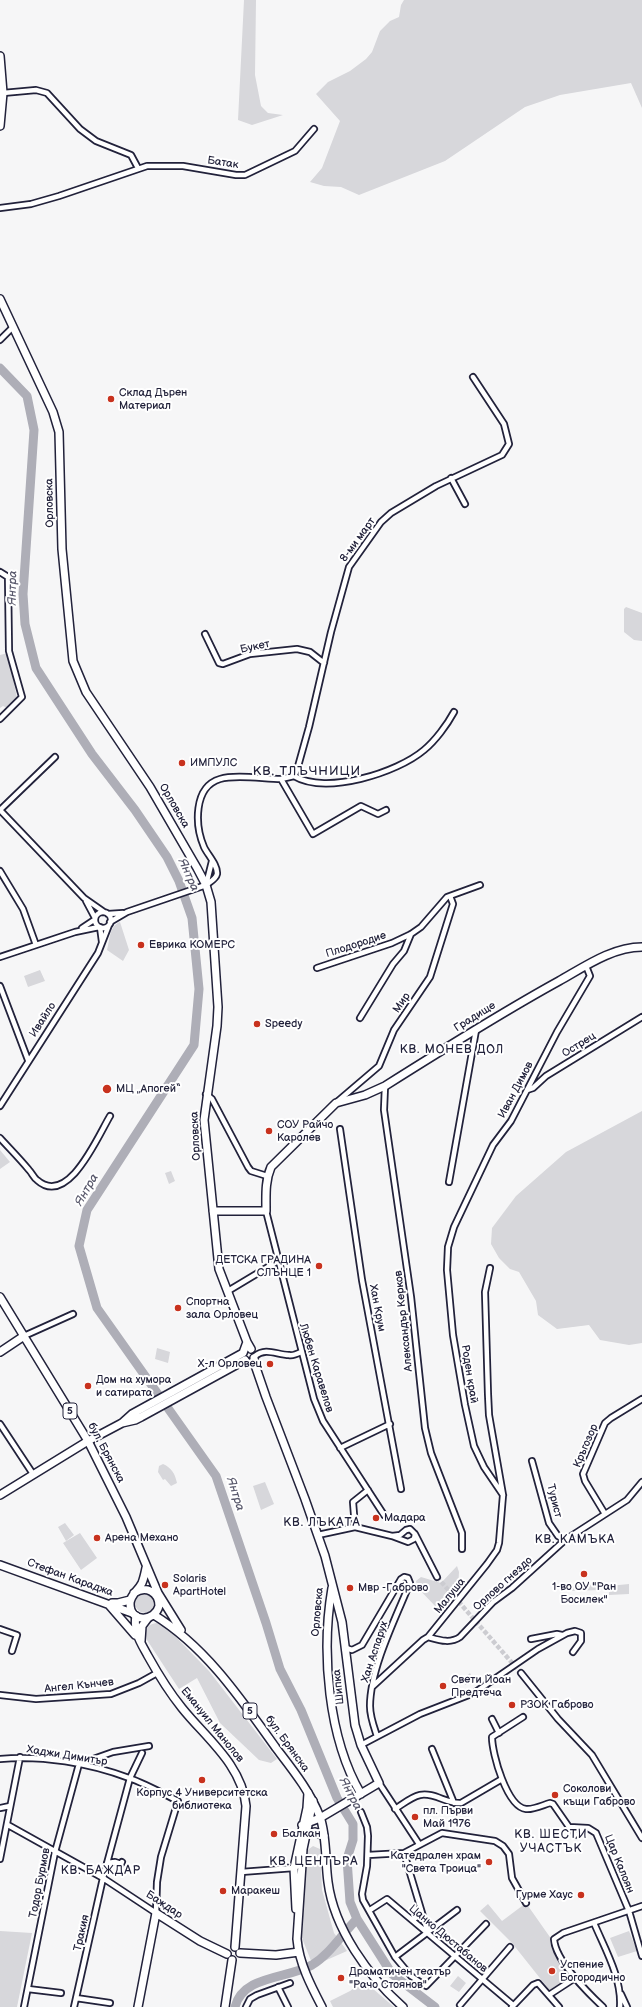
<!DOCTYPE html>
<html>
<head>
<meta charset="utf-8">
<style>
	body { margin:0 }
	canvas { display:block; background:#f6f6f7 }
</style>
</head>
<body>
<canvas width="642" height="2007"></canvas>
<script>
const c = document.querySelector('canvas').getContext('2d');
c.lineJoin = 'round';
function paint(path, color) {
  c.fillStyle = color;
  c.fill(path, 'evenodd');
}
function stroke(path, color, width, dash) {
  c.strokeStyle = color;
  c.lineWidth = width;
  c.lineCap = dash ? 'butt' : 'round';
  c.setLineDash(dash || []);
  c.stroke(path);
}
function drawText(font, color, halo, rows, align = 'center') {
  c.font = font + ' "Balsamiq Sans",sans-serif';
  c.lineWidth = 4;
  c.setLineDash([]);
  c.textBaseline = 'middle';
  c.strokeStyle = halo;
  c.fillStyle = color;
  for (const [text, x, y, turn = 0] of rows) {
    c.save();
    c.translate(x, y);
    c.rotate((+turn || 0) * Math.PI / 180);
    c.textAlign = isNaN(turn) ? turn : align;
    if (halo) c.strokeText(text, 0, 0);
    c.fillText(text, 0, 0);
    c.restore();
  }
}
const green = new Path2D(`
	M244,0H256L255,75L261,106L268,113L283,115L252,125L238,120Z
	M404,0H642V108L631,83L560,95L525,107L445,161L359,195L341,187L324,186L310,182L322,168L340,121L316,94L328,82L350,71L366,59L372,52L380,31L390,21L399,17L401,5Z
	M626,607L642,613V641L634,640L624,632V609Z
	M8,653L17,698L7,708L3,706L0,708V655Z
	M120,922L129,950L123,961L107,950C110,940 109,926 120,922Z
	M40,970L45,981L28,987L24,976Z
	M642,1111V1343L629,1345L600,1340L589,1325L557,1329L538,1315L536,1301L519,1272L510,1269L499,1258L491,1244L492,1228L516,1196L566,1152Z
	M0,1150L10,1162L0,1169Z
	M171,1171L175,1181L169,1184L165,1173Z
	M157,1348L170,1352L168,1363L155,1359Z
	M163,1464C172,1468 175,1474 177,1483L171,1486L165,1479L163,1480L158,1472L159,1466Z
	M265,1482L274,1504L261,1510L253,1486Z
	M65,1523L74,1535L66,1541L58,1527Z
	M80,1533L97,1558L81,1570L63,1543Z
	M457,1566L459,1572L458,1588L444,1601L435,1606L417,1587L416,1581L421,1577L441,1583Z
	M599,1584V1590L571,1591V1586Z
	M629,1584V1594L609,1595V1586Z
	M135 1603a10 10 0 1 1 20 0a10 10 0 1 1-20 0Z
	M157,1623L166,1627L209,1671L277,1759L271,1763L259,1760L220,1723L197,1678L179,1689L147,1640C145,1631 146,1624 157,1623Z
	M470,1673L474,1681L465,1685V1677Z
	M313,1846L320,1849L322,1890L334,1933L347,1951L313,1966L302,1938L305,1852Z
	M526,1903L552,1940L572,1978L551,1992L512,1943L480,1911L488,1904L502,1921Z
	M0,1931L32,1933L17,2007H0Z
	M629,1931L637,1951L618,1957L610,1938Z
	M458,1976L466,1983L459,1992L450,1986Z
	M364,1981L394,2007H333L330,2001L350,1991Z`);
const river = new Path2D(`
	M0,368L27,396L34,430L23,594L25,624L36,668L92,754L135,810L167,857L179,881L192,918L199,989L194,1045L87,1210L79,1246L97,1308L216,1476L266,1623L280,1669L301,1710L337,1798L353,1824V1840L347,1859L350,1902L357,1919L392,1974L435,2007
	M235,2007C243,1975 287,1979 312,1965C330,1954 342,1934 357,1919`);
const streetTunnel = new Path2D(`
	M437,1577L521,1673`);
const street = new Path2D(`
	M3,93L36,90L47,93L80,129L96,141L131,155L138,168
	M0,208L31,204L59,196L147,166H183L236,175H245L295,151L314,129
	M0,340L13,327
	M451,478L465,504
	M0,572L8,577L9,651L22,697L0,719
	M205,634L219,663L223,664L250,654L297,649L310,652L324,663
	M294,776C326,795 397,773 424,750C435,741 447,725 454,712
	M281,779L313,834L361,806L378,814L386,810
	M0,810L84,898L104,912
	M0,810L55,757
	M0,871L23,909L36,945
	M206,885L212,861
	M86,901L95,918
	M95 920a8 8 0 1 1 16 0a8 8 0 1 1-16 0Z
	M108,914L123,913
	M110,922L127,912L206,885C210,882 216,879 217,874C218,865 207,854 204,847C195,826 193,787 220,779C236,774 264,779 281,779L294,776L297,770L309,727L331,632L349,567L381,522L391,513L436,486L502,455L509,444L504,424L473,377
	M100,927L102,942
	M82,928L94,920
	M0,957L75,932L99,927
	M317,968L392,943L411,934L421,927L447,897L480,885
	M0,986L28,1060
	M360,1018L393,964L404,951L411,934
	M385,1086L384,1110L411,1297L425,1428L431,1453L462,1533V1549
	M527,1090L533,1088L546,1076L642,1017
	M206,1094L212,1099L248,1167L251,1171L267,1176
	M338,1101L379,1066L394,1030L430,977L453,904L450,896
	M0,1106L98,953L109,925
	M340,1129L362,1280L401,1489
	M0,1138C10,1149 20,1159 29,1170C32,1173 34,1178 37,1180C68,1208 98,1136 110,1116
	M449,1182L476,1030
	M266,1211L314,1399L323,1421L384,1515
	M228,1291L278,1261
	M24,1336L73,1314
	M255,1356C266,1347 277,1355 289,1355C293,1356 297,1354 301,1352
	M0,1424L33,1474
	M340,1448L390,1424
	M532,1461L549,1523L558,1536L565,1540
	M503,1495L484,1467L474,1446L465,1405L453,1335L447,1270L448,1247L454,1227L493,1145L511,1121L557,1032L590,976L586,966
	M605,1514L585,1481L583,1474L605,1423L611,1418L642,1399
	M355,1527L353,1502L368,1490
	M415,1534L437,1577
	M318,1535L355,1527L392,1536L400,1535L406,1530L410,1529L415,1534L414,1539L408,1542L392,1536
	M0,1629L17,1635L12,1651
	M428,1637C439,1640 450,1644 460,1637L493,1602L512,1588L565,1540L627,1500L642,1482
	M531,1639L557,1634L562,1635
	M346,1648L352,1650L362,1645L401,1579L404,1577L408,1578L410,1583C396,1617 370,1669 370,1706C370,1717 374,1727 377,1736
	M521,1673L558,1719L592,1755L642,1838
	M372,1687L423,1640L428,1637L487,1564L497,1550L499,1543L503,1495L489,1415L488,1394L485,1292L490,1268
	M0,1695L36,1699L111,1694L139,1683L157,1673
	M523,1717L492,1737C492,1754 507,1807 526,1809C533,1810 543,1805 550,1803L553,1804L569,1827L588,1828L596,1833L629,1911L642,1956
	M492,1719L499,1733
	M361,1745L420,1714L474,1693L538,1649L567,1633L575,1631L581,1633V1641L573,1652
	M432,1749L454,1803
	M0,1759C42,1755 89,1763 129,1778C146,1784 162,1793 178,1801L161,1857L157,1882L156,1913
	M379,1783L419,1844
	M0,1808L10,1806
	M395,1809C403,1804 411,1797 420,1795C434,1792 447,1804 461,1803L502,1779
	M361,1812L367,1827L368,1836L367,1866L362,1894L363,1900L395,1957L411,1976L426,1986L486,1924
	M8,1825L103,1878L156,1913
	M574,1828L575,1835
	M404,1853L428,1933
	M368,1855L404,1853L442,1833L495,1841L503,1846L509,1854L512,1878L526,1903
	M0,1859L20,1757
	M107,1863L115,1862L121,1864L122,1862
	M241,1872L294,1868L302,1864
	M370,1910L387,1899L513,2005
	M412,1920L422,1914
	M594,1923C605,1949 622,1978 620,2007
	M395,1957L457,1910
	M278,1987L288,2007
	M28,1989L61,1993
	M621,1994L627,2007
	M549,1995L575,1978
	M76,1998L110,2003
	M460,2005L510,1947
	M24,2007L55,1852L79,1764L113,1752L149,1746
	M74,2007L103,1878L130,1778L142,1753
	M246,2007L250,1999L257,1995L290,1983
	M512,2007L533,1985L538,1983L559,2007
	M603,2007C588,1993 555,1960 554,1939L563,1933L642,1906`);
const secondary = new Path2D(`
	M0,299L53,412L59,432L62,549L73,661L86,692L150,787L197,868L206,885L211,902L218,1007L217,1026L204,1120L219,1269L247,1342L251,1349
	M213,1211H266C266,1195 265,1181 271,1167L336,1103L365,1095L385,1086C442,1050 499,1014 559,981C584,967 612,947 642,947
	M0,1352L24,1336
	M254,1358L255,1365L266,1397L305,1499L325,1556L342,1622L355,1725L361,1745L379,1783L320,1818L302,1825
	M122,1423L135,1420L141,1417L245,1360
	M0,1495L88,1441L122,1423L132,1414L243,1353L247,1342
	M0,1565L132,1613
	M332,1588C321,1652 328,1738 361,1794
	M112,1603H118L130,1600
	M109,1605L135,1635
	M136,1616C133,1632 141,1643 148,1656C158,1674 169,1692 182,1708C206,1738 242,1765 246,1806L235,1947
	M141,1641L142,1626L148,1618
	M313,1801L303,1849L297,1939C299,1963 311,1986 322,2007
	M303,1835L315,1832L324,1836
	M296,1909L294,1868L307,1808L308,1793
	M240,1953L276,1955L299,1952
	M138,2007L156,1913L200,1941L227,1954
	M225,2007L232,1960`);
const primary = new Path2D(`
	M0,56L3,93L0,126
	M0,1297L88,1441L126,1517L158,1593L181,1630
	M134,1593C146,1585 159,1592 159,1606C155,1622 130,1623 130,1604C130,1595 138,1591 142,1583C144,1578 145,1573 146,1568
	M154,1615C206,1647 241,1699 276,1748C292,1769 310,1791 320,1817C327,1837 325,1861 328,1882C334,1929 369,1977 403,2007`);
const markers = [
	[111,399,4,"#c8321e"],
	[182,763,4,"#c8321e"],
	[141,945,4,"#c8321e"],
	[257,1024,4,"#c8321e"],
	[107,1089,5,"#c8321e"],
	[269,1131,4,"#c8321e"],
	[319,1266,4,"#c8321e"],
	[178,1308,4,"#c8321e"],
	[270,1364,4,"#c8321e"],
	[88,1386,4,"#c8321e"],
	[376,1518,4,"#c8321e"],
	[97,1538,4,"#c8321e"],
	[584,1574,4,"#c8321e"],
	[165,1585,4,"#c8321e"],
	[350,1588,4,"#c8321e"],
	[443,1686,4,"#c8321e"],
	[512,1705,4,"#c8321e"],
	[202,1780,4,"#c8321e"],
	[555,1795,4,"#c8321e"],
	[415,1817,4,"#c8321e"],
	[274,1834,4,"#c8321e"],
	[489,1862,4,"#c8321e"],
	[223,1891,4,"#c8321e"],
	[581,1895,4,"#c8321e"],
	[552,1971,4,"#c8321e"],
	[341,1978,4,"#c8321e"]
];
const shields = [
	[70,1411,14],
	[250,1711,14]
];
const shieldNames = [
	["5",70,1411],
	["5",250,1711]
];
const streetNames = [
	["Батак",223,163,9],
	["Орловска",50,503,-91],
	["8-ми март",358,540,-54],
	["Букет",255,647,-12],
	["Орловска",174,806,60],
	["Плодородие",356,945,-18],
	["Мир",402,1003,-55],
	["Градище",475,1017,-32],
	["Ивайло",43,1020,-57],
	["Острец",579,1045,-32],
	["Иван Димов",516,1090,-62],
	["Орловска",196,1136,-93],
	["Хан Крум",377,1308,79],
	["Александър Керков",404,1321,-96],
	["Любен Каравелов",316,1368,73],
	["Роден край",469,1374,81],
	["Кръгозор",586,1446,-67],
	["бул. Брянска",106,1453,62],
	["Турист",554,1501,76],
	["Стефан Караджа",70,1578,20],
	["Орлово гнездо",503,1584,-42],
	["Малуша",450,1596,-51],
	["Орловска",318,1612,-85],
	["Хан Аспарух",375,1652,-72],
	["Ангел Кънчев",79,1686,-6],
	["Шипка",339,1687,-96],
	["Емануил Манолов",212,1725,51],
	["бул. Брянска",287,1744,54],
	["Хаджи Димитър",67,1756,9],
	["Цар Калоян",619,1864,68],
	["Тодор Бурмов",40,1883,-79],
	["Баждар",164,1905,33],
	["Тракия",82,1933,-77],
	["Цанко Дюстабанов",448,1939,40]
];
const poiNames = [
	["Склад Дърен",119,393],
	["Материал",119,406],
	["ИМПУЛС",190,763],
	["Еврика КОМЕРС",149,945],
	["Speedy",265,1024],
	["МЦ „Апогей“",116,1089],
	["СОУ Райчо",277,1125],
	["Каролев",277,1138],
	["ДЕТСКА ГРАДИНА",311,1260,"right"],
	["СЛЪНЦЕ 1",311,1273,"right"],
	["Спортна",186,1302],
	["зала Орловец",186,1315],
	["Х-л Орловец",262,1364,"right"],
	["Дом на хумора",96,1380],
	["и сатирата",96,1393],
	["Мадара",384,1518],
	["Арена Механо",105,1538],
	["Solaris",173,1579],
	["ApartHotel",173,1592],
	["1-во ОУ \"Ран",584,1587,"center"],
	["Босилек\"",584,1600,"center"],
	["Мвр -Габрово",358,1588],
	["Свети Йоан",451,1680],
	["Предтеча",451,1693],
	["РЗОК Габрово",520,1705],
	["Соколови",563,1789],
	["къщи Габрово",563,1802],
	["Корпус 4 Университетска",202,1793,"center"],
	["библиотека",202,1806,"center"],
	["пл. Първи",423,1811],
	["Май 1976",423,1824],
	["Балкан",282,1834],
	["Катедрален храм",481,1856,"right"],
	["\"Света Троица\"",481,1869,"right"],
	["Маракеш",231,1891],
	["Гурме Хаус",573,1895,"right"],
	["Успение",560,1965],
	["Богородично",560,1978],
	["Драматичен театър",349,1972],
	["\"Рачо Стоянов\"",349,1985]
];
const waterNames = [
	["Янтра",13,588,-89],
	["Янтра",188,875,66],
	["Янтра",87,1190,-60],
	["Янтра",235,1494,72],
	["Янтра",350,1794,62]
];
const neighbourhoodNames = [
	["КВ. МОНЕВ ДОЛ",452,1050],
	["КВ. ЛЪКАТА",322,1523],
	["КВ. КАМЪКА",575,1540],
	["КВ. ШЕСТИ",551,1835],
	["УЧАСТЪК",551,1849],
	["КВ. ЦЕНТЪРА",314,1862],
	["КВ. БАЖДАР",101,1871]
];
const quarterNames = [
	["КВ. ТЛЪЧНИЦИ",307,772]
];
paint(green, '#d7d7db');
stroke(river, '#aeaeb7', 9);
stroke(streetTunnel, '#ccccd1', 4.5, [4.5, 2]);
stroke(street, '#22223b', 8);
stroke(secondary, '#22223b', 10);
stroke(primary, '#22223b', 10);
stroke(street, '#fff', 4.5);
stroke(secondary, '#fff', 7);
stroke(primary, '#fff', 7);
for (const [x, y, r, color] of markers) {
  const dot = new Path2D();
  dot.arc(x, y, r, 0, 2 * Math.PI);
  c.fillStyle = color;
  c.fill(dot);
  stroke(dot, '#fff', 1.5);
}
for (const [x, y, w] of shields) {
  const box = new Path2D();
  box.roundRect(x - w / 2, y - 8, w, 16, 3);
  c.fillStyle = '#fff';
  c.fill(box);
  stroke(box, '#22223b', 1);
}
drawText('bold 10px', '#22223b', null, shieldNames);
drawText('11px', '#22223b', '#fff', streetNames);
drawText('11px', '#22223b', '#fff', poiNames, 'left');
drawText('italic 12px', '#5a5a6d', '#fff', waterNames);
c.letterSpacing = '1px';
drawText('12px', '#22223b', '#fff', neighbourhoodNames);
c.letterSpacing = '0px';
c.letterSpacing = '1px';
drawText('13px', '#22223b', '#fff', quarterNames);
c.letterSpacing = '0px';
</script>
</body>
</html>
